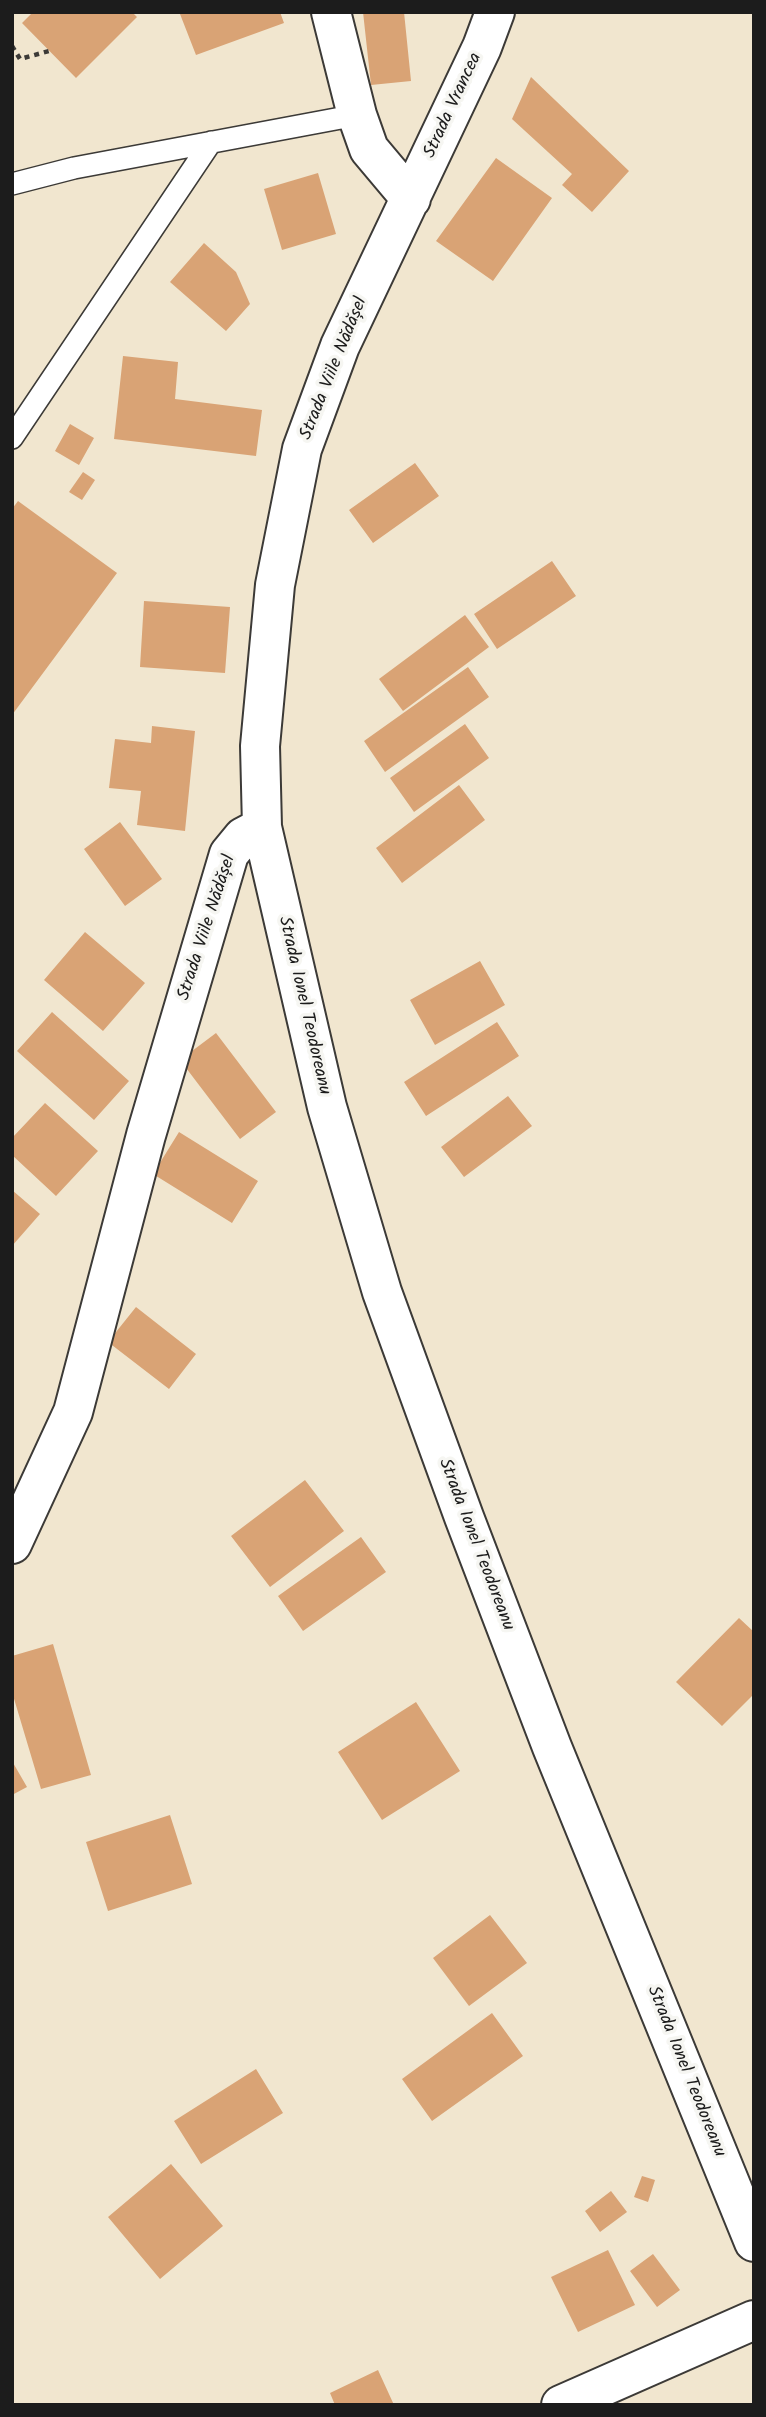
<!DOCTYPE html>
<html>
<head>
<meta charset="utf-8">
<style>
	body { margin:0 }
	#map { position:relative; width:766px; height:2417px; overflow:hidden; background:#f1e6cf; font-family:Kalam,sans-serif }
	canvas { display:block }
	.frame { position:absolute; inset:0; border:14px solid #1c1c1c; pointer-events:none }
</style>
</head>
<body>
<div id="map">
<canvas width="766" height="2417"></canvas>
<div class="frame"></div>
</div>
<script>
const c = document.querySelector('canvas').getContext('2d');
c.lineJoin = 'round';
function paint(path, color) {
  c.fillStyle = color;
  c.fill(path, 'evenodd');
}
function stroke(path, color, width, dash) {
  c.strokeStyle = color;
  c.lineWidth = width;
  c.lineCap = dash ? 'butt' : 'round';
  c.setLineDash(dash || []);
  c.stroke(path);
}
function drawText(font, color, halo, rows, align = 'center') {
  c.font = font + ' Kalam,sans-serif';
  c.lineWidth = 7;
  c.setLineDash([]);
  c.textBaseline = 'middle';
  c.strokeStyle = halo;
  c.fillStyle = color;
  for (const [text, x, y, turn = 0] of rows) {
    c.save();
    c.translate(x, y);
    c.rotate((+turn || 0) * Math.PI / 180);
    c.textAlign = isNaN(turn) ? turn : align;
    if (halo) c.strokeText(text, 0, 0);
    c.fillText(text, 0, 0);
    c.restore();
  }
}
const building = new Path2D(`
	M33,12H132L137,17L76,78L22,23Z
	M185,12H280L284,23L196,55L180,14Z
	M363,12H404L411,81L371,85Z
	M531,77L629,171L592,212L562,185L572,174L512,119Z
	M496,158L552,198L493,281L436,241Z
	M318,173L336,234L282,250L264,189Z
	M204,243L236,272L250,304L226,331L170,282Z
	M123,356L178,362L175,399L262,410L256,456L114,439Z
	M70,424L94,438L79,465L55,451Z
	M415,463L439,496L373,543L349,510Z
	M83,472L95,480L82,500L69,492Z
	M18,501L117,573L12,715V509Z
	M552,561L576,596L497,649L474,614Z
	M144,601L230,607L225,673L140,667Z
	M465,615L489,647L403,711L379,679Z
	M468,667L489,697L385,772L364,741Z
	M465,724L489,758L414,812L390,778Z
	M152,726L195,731L185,831L137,825L141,791L109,788L115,739L151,743Z
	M459,785L485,820L402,883L376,848Z
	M120,822L162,879L125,906L84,849Z
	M85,932L145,983L103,1031L44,980Z
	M480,961L505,1005L435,1045L410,1000Z
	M52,1012L129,1081L94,1120L17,1051Z
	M497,1022L519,1056L426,1116L404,1082Z
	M216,1033L276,1112L240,1139L180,1060Z
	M508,1096L532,1126L464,1177L441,1147Z
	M45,1103L98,1151L56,1196L12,1155V1138Z
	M179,1132L258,1181L232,1223L153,1174Z
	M12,1190L40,1214L12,1246Z
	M136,1307L196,1354L169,1389L108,1342Z
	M305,1480L344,1531L270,1587L231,1536Z
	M361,1537L386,1572L303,1631L278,1596Z
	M739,1618L754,1632V1694L722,1726L676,1682Z
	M53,1644L91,1775L41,1789L12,1692V1656Z
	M416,1702L460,1771L382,1820L338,1752Z
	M12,1761L27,1787L12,1795Z
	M170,1815L192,1884L108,1911L86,1842Z
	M490,1915L527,1963L469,2006L433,1958Z
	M492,2013L523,2056L432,2121L402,2079Z
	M256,2069L283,2113L201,2164L174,2121Z
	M171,2164L223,2226L160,2279L108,2217Z
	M642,2176L655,2180L648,2202L634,2197Z
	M611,2191L627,2212L600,2232L585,2211Z
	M608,2250L635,2305L578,2332L551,2277Z
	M653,2254L680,2290L657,2307L630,2271Z
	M378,2370L394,2405H335L330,2393Z`);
const path = new Path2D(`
	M12,46L20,59L49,51`);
const service = new Path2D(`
	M12,184L74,168L357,115
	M12,438L211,142`);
const minor = new Path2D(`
	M331,12L357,115L369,149L411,199
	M495,12L482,47L340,346L302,449L275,585L260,746L262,827L327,1107L382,1292L464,1517L552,1747L754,2242
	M12,1544L73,1412L146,1135L229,854L243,837L262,827
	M561,2405L754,2320`);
const streetNames = [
	["Strada Vrancea",454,106,-65],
	["Strada Viile Nădășel",335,369,-68],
	["Strada Viile Nădășel",208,928,-72],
	["Strada Ionel Teodoreanu",303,1006,77],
	["Strada Ionel Teodoreanu",475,1545,69],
	["Strada Ionel Teodoreanu",685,2072,68]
];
paint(building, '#d9a375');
stroke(service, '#3c3a37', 24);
stroke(minor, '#3c3a37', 42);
stroke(path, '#3c3a37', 4.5, [5, 5]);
stroke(service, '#fff', 21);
stroke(minor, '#fff', 38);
drawText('18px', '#1c1c1c', '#f6f6f2', streetNames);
</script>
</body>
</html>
